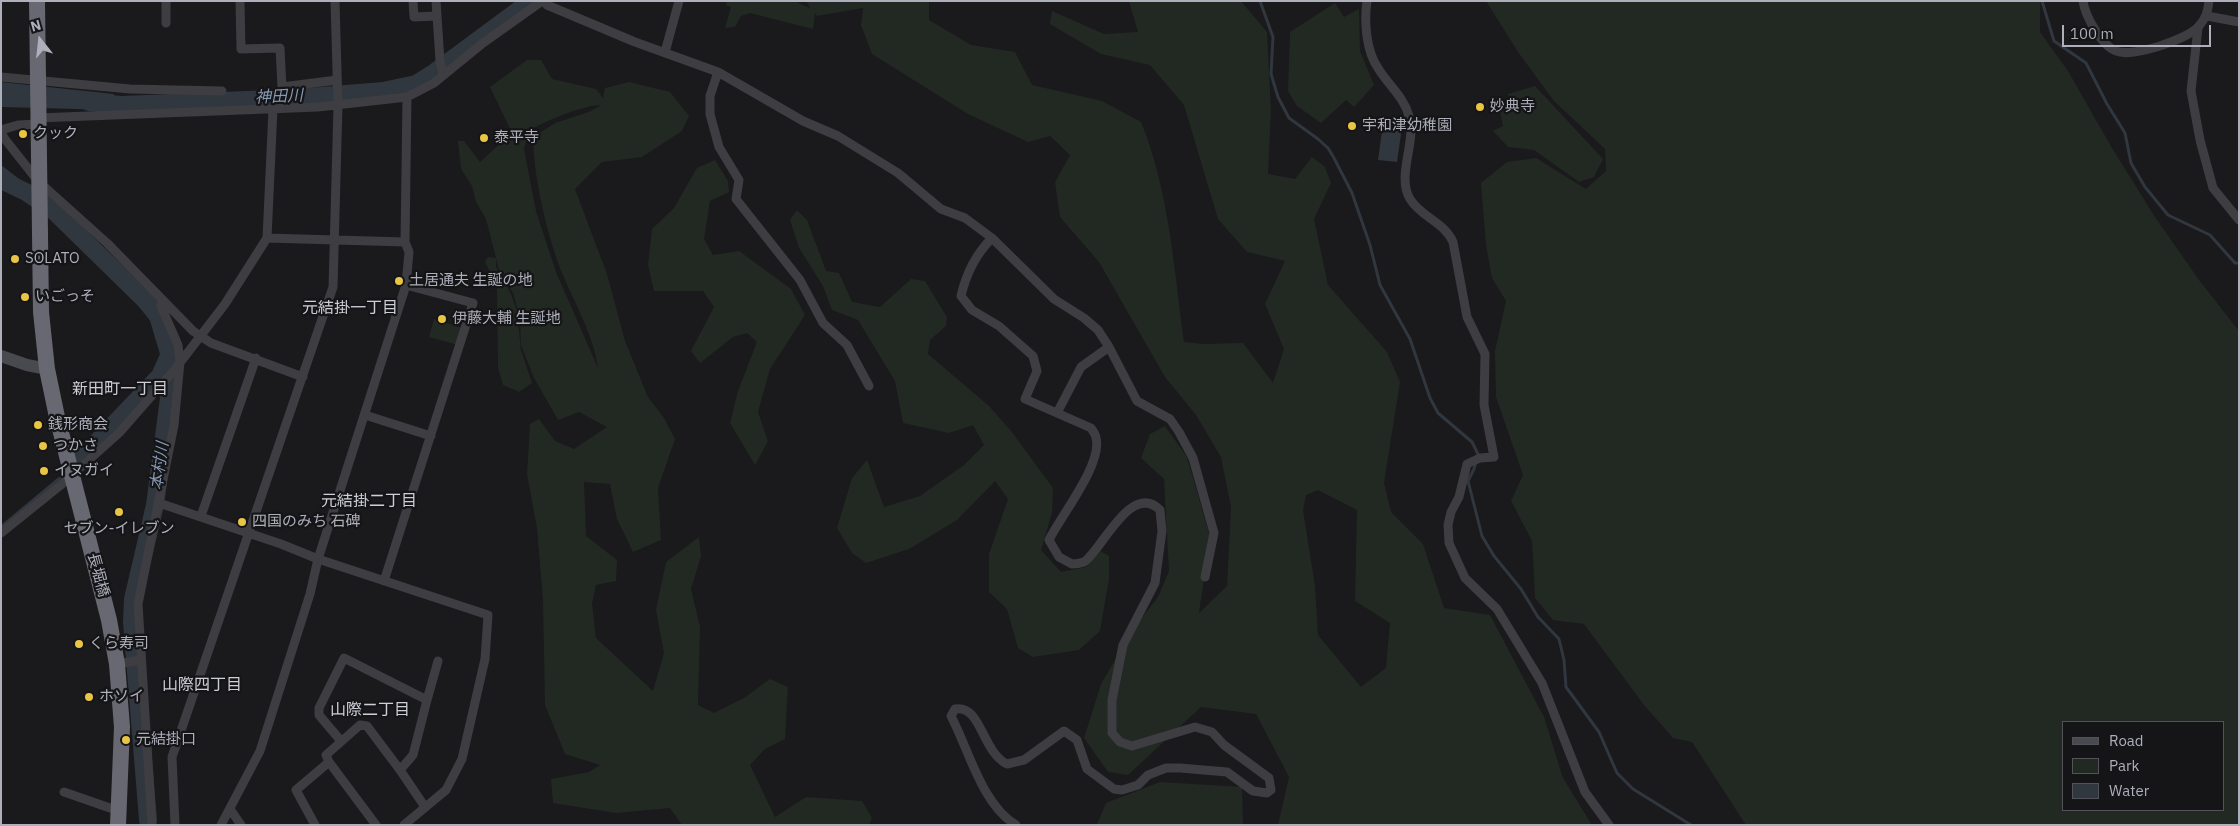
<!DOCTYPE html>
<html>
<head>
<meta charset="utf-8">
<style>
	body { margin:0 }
	#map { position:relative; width:2240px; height:826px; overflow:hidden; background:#1a191c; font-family:"IBM Plex Sans",sans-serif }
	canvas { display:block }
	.frame { position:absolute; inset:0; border:2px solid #adafba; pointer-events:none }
	.legend { position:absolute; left:2062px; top:721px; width:162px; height:90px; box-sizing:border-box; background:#151417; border:1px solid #525258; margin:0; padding:6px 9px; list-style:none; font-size:15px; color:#adafba }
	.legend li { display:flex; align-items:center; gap:10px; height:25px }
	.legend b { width:25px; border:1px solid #525258 }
	.north { position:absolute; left:15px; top:15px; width:50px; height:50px; -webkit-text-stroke:4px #151417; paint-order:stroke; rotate:344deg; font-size:14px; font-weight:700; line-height:20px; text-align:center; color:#adafba }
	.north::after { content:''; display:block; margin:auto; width:18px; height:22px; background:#adafba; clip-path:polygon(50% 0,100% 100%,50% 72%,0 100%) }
	.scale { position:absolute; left:2062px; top:25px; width:149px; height:22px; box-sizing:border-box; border:2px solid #adafba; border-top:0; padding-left:6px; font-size:15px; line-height:18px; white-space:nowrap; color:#adafba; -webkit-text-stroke:4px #151417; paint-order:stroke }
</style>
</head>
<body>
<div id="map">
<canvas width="2240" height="826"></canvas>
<div class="frame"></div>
<ul class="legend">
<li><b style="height:6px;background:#494a50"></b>Road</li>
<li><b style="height:14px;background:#222923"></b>Park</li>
<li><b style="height:14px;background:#30373f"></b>Water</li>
</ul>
<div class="north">N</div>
<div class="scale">100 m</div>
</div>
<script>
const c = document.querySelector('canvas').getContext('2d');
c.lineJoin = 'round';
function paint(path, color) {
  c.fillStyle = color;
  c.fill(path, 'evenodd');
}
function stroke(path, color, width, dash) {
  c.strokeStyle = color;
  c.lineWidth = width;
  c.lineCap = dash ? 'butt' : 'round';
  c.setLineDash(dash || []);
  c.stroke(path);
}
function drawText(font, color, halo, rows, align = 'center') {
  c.font = font + ' "IBM Plex Sans","Noto Sans JP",sans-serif';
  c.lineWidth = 4.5;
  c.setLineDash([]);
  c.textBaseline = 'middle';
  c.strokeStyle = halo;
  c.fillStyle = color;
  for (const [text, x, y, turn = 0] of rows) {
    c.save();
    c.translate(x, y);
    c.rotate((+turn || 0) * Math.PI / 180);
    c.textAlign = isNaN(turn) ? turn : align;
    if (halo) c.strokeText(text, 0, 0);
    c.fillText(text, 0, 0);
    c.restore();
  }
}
const green = new Path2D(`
	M727,1H794L810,8L806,1H929V20L971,45L1015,52L1032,85L1102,101L1141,122C1169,190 1174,269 1184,342L1203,344L1243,343L1273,383L1284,349L1265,304L1285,261L1247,252L1218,219L1184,105L1150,65L1101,54L1050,24L1052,11L1104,34L1138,32L1129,1H1241L1267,32L1271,111L1268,174L1295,179L1312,157L1325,167L1331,183L1314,219L1328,285L1387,352L1400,382L1384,483L1391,512L1423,544L1444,608L1490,615L1544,717L1563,778L1592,825H1278L1289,777L1256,714L1201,707L1128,775L1108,772L1084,738L1101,684L1132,631L1158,597L1169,571L1164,479L1141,458L1150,434L1165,426L1187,457L1210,537L1199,613L1227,586L1231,507L1221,457L1196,415L1165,377L1099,262L1060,217L1055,182L1070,155L1050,136L1028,142L968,114L872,54L861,25L863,8L817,16L815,13L813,29L750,13L741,16L735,27L725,28L731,7L726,5ZM1318,490L1357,510L1355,601L1390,623L1386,668L1361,687L1318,635L1315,586L1303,510L1306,495Z
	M1486,1H2040V32L2068,71L2112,148L2155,217L2199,280L2239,331V825H1746L1692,742L1673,738L1644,705L1584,624L1553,620L1535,598L1532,541L1511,501L1523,475L1496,397L1495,351L1506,301L1492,278L1486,245L1481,183L1507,162L1536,158L1586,189L1606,171L1605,149L1554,101L1518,52ZM2224,722V810H2064V722Z
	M1335,3L1344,17L1359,9L1360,51L1374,85L1354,107L1346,100L1321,123L1297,106L1288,91L1290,32Z
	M527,60H541L552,79L596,89L603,98L605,88L629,82L670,92L689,116L682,131L642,157L602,162L575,189L607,274L625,341L648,397L664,418L675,439L658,488L661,540L633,552L617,519L610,484L584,482L586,536L617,560L616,581L596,585L592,604L596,638L653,691L664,653L656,610L666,562L699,537L701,556L691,589L700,627L698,705L714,713L744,698L770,679L788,687L785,739L765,749L750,765L775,817L806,797L862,801L872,818L869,825H682L670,808L616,813L553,803L551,779L589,772L600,765L565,754L545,705L543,600L537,528L527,474L530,424L539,419L555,441L574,449L607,427L579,412L558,420L534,378L521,345L520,318L513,293L499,270L486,219L476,202L472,186L461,169L458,141H464L480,162L512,133L490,87ZM601,105L589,112L555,123L533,137C534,176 543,216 555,254C567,292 593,329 598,368L556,272L536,211L524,149L529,131C544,121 585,105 601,105Z
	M1535,86L1603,159L1594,177L1579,182L1534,150L1508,147L1493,131L1503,126L1499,106L1510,103L1508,94Z
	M715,160L728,181L729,192L710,201L704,239L713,255L739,251L791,289L805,315L770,369L758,412L768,441L755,465L730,423L738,391L757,342L747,333L733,337L700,363L691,351L714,307L703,291H654L648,265L652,229L674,208L697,168Z
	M797,210L807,220L826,271L839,273L852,302L880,307L911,279L925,281L947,317L946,326L930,340L928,354L989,406L1011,431L1053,488L1052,513L1041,550L1061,572L1086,567L1100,551L1109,556V579L1100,631L1079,650L1033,657L1018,648L1007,609L989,592V554L1008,499L995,481L957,520L909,549L866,563L852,553L837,528L852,478L867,460L884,507L920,496L964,465L984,445L973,425L949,433L903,423L895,381L858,320L832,310L823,286L799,248L790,220Z
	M488,257L496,258V267L511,294L517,311L521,350L532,383L519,392L503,385L498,368L497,286L485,262Z
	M434,319L463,328L458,345L429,337Z
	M1160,782L1242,787L1243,825L1097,824L1106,803Z`);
const water = new Path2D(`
	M1,82L114,94L113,110L1,107Z
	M1383,124L1402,127L1397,162L1378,160Z
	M1,165L22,181L15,195L1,189Z`);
const stream = new Path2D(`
	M1260,1L1273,37L1271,74L1278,97L1289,118L1318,139L1328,148L1334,158L1352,193L1370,245L1380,285L1410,339L1430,398L1438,413L1472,442L1478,454L1474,469L1468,481L1482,536L1494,556L1521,589L1538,617L1559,639L1564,660L1566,687L1599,732L1617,773L1633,789L1691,825
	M2042,1L2054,41L2086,63L2107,104L2125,133L2131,163L2145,187L2168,215L2210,235L2235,263H2239
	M75,465L80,460
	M1,527L66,473`);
const river = new Path2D(`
	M89,102L121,105L297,98L383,91L416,84L435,72L531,1
	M1,180L26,192L53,210L145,300L158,316L171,360V383L155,505L133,599L132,622L148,820
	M80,460L160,376L169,356`);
const street = new Path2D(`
	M240,1L241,49L280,48L282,87L337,80
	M413,1L414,17L437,16
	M436,1L440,61L443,75
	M544,1L547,5L635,42L718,72L803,121L838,136L898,173L941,209L965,218L992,238L1054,299L1084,318L1098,330L1109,347L1137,401L1170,419L1179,432L1193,458L1214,533L1205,577
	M1367,1C1364,21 1366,51 1378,68C1388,85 1404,97 1409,116C1417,142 1396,175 1410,199C1421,217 1444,222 1453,242L1467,317L1485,354L1484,405L1494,457L1480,458L1467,464L1459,497L1451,512L1448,525L1449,543L1465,578L1497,609L1542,683L1585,792L1609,825
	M2083,1C2085,16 2102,46 2116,51C2132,58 2189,39 2199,26C2206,18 2208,11 2209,1
	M2207,16L2239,22
	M166,23V1
	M2198,28L2191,91L2200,140L2213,188L2239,220
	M665,52L679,1
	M718,72L710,96V114L719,147L739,180L736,199L800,280L823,323L847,345L869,386
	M1,77L130,89L222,91
	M37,118L318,107L407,97L434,83L483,43L542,1
	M1,130L18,125L38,124
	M1,131L4,138L38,181L107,243L193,331L211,343L303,377
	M267,238L405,242
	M992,238C977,253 966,274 961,296L972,310L999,326L1033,356L1037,371L1025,399L1091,428C1093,431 1096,435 1096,438C1103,464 1060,517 1049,540L1059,557L1072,564C1075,564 1081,563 1084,562C1102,550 1131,481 1160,510L1162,531L1155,583L1123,645L1112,700V733L1120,742L1132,746L1195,727L1212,732L1224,745L1269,778L1271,790L1267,793L1253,791L1227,772L1180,768H1166L1148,775L1138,785L1122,790L1114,789L1087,769L1077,740L1064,731L1024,760L1007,764C982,752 981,704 955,709L951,716C969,750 982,805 1016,825
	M1057,413L1081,367L1109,347
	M365,415L431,436
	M159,503L281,544L318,559L488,615L485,659L462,759L446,790L404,825
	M201,516L256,358
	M1,533L62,484L119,433L176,368L225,304L267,238L273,109
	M384,581L473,303L406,285
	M117,664L140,660
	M427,700L438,661
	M341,741L319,715V708L344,658L427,700L413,755L400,770L425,807
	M64,792L110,808H120
	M230,809L241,825
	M152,825L138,604L174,425L180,362L178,345L161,306L162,300
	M175,825L172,757L333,287L338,105L335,1
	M221,825L260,751L310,594L318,559L406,285L409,252L405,242L407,97
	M315,825L296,790L329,762
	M376,825L329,762L326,755L360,725L367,726L400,770`);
const secondary = new Path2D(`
	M1,356L27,365L47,369`);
const highway = new Path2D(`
	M37,1L41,312L47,369L57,417L109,620L117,664L122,727L118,825`);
const markers = [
	[1480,107,5,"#e8c545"],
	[1352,126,5,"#e8c545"],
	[23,134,5,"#e8c545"],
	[484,138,5,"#e8c545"],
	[15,259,5,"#e8c545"],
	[399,281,5,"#e8c545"],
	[25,297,5,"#e8c545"],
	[442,319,5,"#e8c545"],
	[38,425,5,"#e8c545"],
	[43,446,5,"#e8c545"],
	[44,471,5,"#e8c545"],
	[119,512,5,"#e8c545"],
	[242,522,5,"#e8c545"],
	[79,644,5,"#e8c545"],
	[89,697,5,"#e8c545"],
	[126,740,5,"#e8c545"]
];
const poiNames = [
	["妙典寺",1490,107],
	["宇和津幼稚園",1362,126],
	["クック",33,134],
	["泰平寺",494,138],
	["SOLATO",25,259],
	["土居通夫 生誕の地",409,281],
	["いごっそ",35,297],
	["伊藤大輔 生誕地",452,319],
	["銭形商会",48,425],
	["つかさ",53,446],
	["イヌガイ",54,471],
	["四国のみち 石碑",252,522],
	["セブン-イレブン",119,529,"center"],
	["くら寿司",89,644],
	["ホソイ",99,697],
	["元結掛口",136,740]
];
const streetNames = [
	["長堀橋",98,575,75]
];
const waterNames = [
	["神田川",279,97,-3],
	["本村川",160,466,-82]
];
const neighbourhoodNames = [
	["元結掛一丁目",350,308],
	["新田町一丁目",120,389],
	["元結掛二丁目",369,501],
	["山際四丁目",202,685],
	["山際二丁目",370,710]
];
paint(green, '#222923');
paint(water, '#30373f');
stroke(stream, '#30373f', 3);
stroke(river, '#30373f', 18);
stroke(street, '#3d3d42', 9);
stroke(secondary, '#494a50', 12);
stroke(highway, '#676871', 16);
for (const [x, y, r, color] of markers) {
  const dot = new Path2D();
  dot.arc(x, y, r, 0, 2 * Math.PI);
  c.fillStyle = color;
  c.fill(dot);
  stroke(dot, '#151417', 2);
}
drawText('15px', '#adafba', '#151417', poiNames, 'left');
drawText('15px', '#adafba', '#151417', streetNames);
drawText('italic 16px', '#8699b3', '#151417', waterNames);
drawText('16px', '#cdcfd7', '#151417', neighbourhoodNames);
</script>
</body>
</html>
